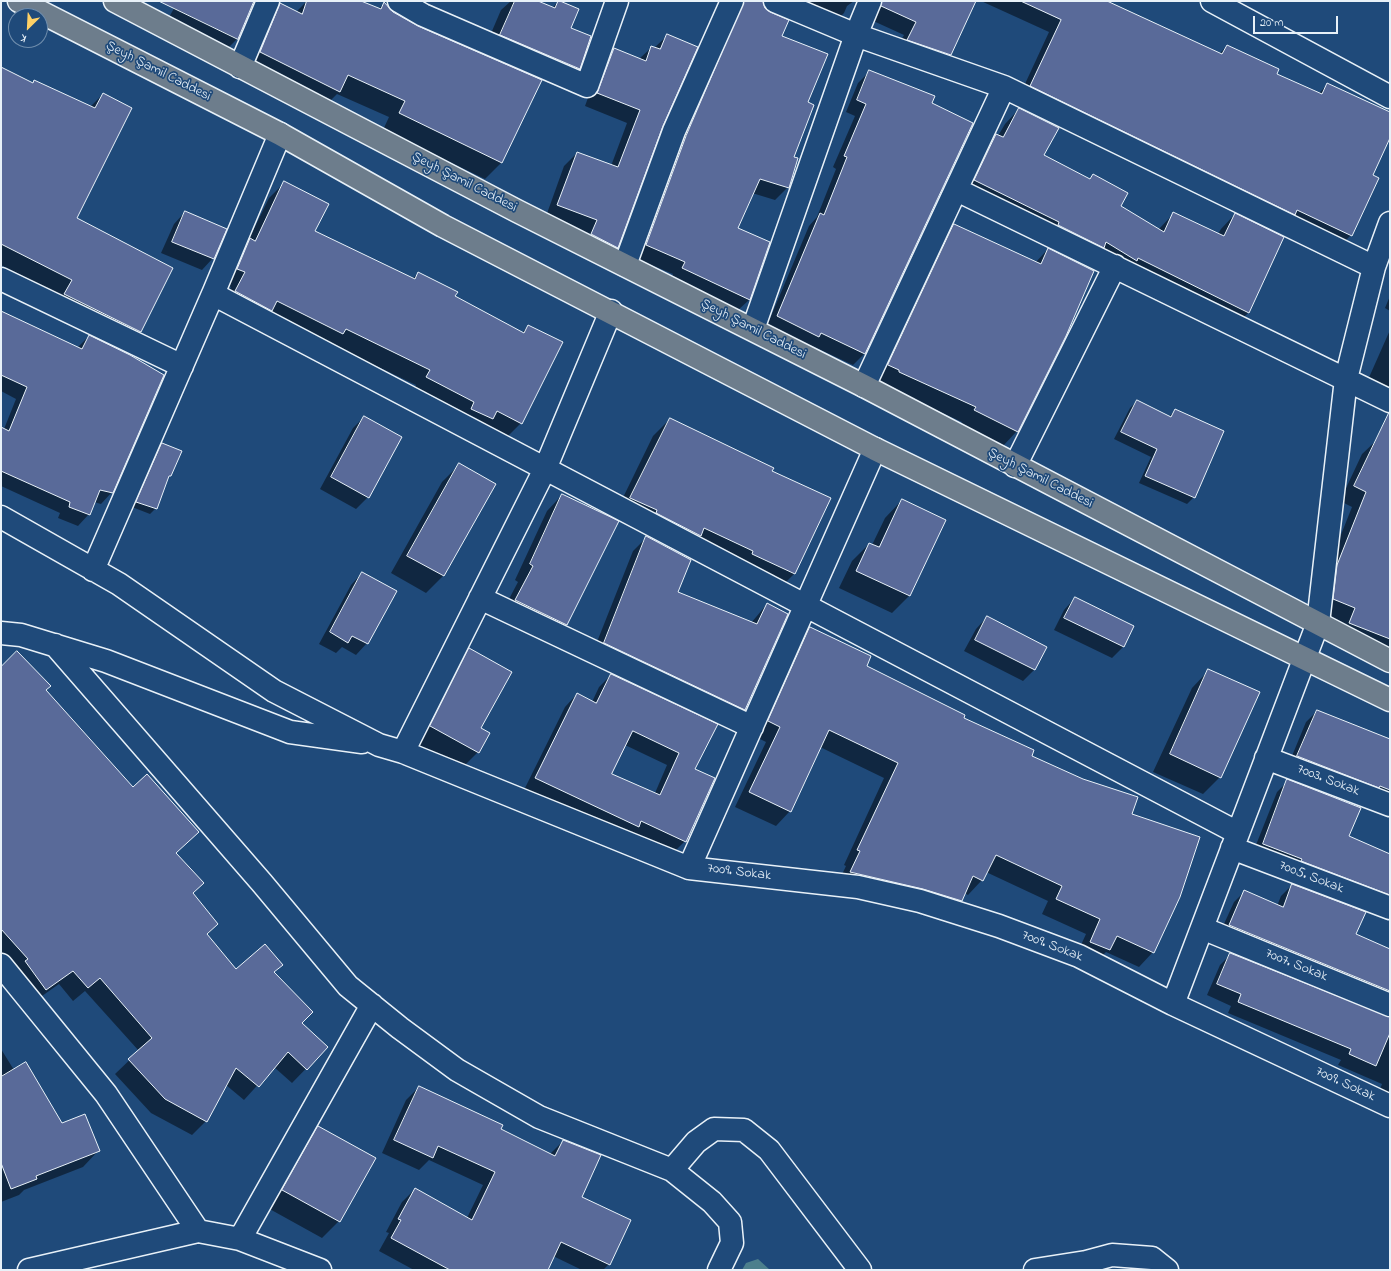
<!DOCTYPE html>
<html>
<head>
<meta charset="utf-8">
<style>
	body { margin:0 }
	#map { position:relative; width:1391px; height:1271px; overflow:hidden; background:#1f4a7a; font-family:"Indie Flower",sans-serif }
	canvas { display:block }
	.frame { position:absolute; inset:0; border:2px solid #e8f1f8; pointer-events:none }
	.north { position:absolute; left:8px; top:8px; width:40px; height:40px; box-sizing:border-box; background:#1f4a7a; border:1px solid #6f8dac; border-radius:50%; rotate:204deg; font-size:11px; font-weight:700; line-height:16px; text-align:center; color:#e8f1f8 }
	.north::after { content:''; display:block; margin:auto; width:14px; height:18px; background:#ffd166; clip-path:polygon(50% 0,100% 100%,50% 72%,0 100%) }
	.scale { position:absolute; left:1253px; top:16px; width:85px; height:18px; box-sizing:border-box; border:2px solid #e8f1f8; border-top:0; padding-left:5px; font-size:12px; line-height:14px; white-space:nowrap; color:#e8f1f8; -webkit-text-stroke:3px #1f4a7a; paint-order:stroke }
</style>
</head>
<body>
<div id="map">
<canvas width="1391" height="1271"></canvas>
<div class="frame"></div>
<div class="north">K</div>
<div class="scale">20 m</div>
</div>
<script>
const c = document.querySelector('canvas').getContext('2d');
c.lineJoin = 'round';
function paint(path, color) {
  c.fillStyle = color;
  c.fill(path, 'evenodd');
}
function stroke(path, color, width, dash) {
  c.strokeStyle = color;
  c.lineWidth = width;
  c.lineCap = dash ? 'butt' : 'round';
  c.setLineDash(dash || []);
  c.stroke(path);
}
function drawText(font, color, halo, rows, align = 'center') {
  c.font = font + ' "Indie Flower",sans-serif';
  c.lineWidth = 3.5;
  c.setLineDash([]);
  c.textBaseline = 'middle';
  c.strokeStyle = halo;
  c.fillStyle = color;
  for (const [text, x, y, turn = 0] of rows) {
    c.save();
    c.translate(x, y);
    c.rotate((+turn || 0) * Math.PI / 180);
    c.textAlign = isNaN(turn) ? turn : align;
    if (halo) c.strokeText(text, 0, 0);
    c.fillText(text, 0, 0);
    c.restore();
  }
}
const green = new Path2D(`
	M758,1259L770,1270H742L746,1263Z`);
const shadow = new Path2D(`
	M178,1H254L237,39L226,50L167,21Z
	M307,1H358L378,9L384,4L392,13L418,27L540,81L501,163L485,179L383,130L389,117L337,94L323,108L244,69L264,21L280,4L296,12Z
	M511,1H536L552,8L559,1L569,28L590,37L579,69L562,86L483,52L501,10Z
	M735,1H854L847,6L844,13L831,26L762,1L780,36L807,103L793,158L788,187L775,200L752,193L736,228L769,243L749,300L736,312L670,280L673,274L634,258Z
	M855,1H975L950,55L938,67L895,52L904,35L869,19L861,2Z
	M981,1H1105L1219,54L1227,46L1276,74L1318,94L1328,84L1390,113V136L1372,175L1351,235L1338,248L1018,99L1049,32Z
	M668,35L662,126L617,247L604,260L545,219L564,166L577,153L611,166L627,123L585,106L601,62L614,49L639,59L652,47L654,48Z
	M1,68L32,83L35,81L90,107L103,94L75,219L172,268L140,332L126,346L51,308L58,294L1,265Z
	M870,71L931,104L864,354L853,365L810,345L807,347L766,328L809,226L817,217L836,169L833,167L855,116L846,112L858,83Z
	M1019,109L1043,156L1089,180L1093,176L1120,206L1158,230L1174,213L1218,234L1221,229L1235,214L1283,238L1248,313L1234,327L961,194L982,149L996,135L998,136L1005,124Z
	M284,183L314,231L412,279L418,274L454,296L522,333L528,326L521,423L506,438L412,392L416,385L332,345L221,307L231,287L223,284L235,255L247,243L269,198Z
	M185,212L213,258L202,270L161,253L174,224Z
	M954,225L1035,263L1048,249L1017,431L1003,446L960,425L962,422L885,387L874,380L939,240Z
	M1390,296V311L1385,308Z
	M1,314L77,348L89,336L112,492L101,504L94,502L89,514L78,526L58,518L60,513L1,486V428L4,429L16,399L1,391Z
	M1390,330V403L1363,391Z
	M1137,401L1169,417L1175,410L1194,497L1187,504L1139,483L1151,457L1114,439L1130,408Z
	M364,417L368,497L356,509L320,489L353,428Z
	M670,419L771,471L830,499L794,574L777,591L614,516L653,436Z
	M1377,440L1390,446V664L1335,637L1341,622L1319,614L1323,580L1352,507L1340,501L1362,454Z
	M162,444L170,476L167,479L156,508L150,514L132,507L157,449Z
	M459,465L494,484L443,576L426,593L391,573L442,482Z
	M562,495L617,522L566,625L550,640L500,616L518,582L515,580L547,511Z
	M902,500L944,520L909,596L892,613L839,588L852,561L869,544L872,545L885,518Z
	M647,537L677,593L751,623L767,604L745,709L731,723L591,657L633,551Z
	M362,573L367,643L356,655L342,647L336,653L319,644L351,585Z
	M1075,598L1133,626L1123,647L1112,658L1054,630L1064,610Z
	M987,617L1034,670L1023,681L964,651L976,629Z
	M810,628L865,666L963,718L1131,815L1153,952L1139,967L1106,952L1094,964L1076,956L1086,934L1042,914L1048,901L986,872L982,880L968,895L964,893L961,900L946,915L836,887L846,866L844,865L884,778L820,747L790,811L776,826L735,807L766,742L754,736L795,643Z
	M469,650L479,729L478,752L461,769L414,743L452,667Z
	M1,668L45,690L175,853L192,894L217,924L207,935L236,971L281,965L274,972L301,1023L327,1047L292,1083L274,1067L244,1100L226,1085L206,1121L192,1135L151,1113L115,1074L139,1051L85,991L73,1001L59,984L32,1003L1,959Z
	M1209,670L1220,777L1203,794L1153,772L1192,688Z
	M611,675L694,769L685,841L673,853L524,790L565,707L577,694L592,702L599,687ZM625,745L667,765L655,793L611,774Z
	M1317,711L1390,740V805L1287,768L1306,722Z
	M1288,781L1347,837L1390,855V914L1252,855L1277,792Z
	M1292,885L1390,959V1011L1218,937L1234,902L1245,891L1277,906L1281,896Z
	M1231,954L1390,1018V1105L1376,1099L1382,1084L1338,1065L1341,1060L1228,1013L1231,1006L1207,995L1220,965Z
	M1,1049L14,1070L62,1124L99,1150L83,1167L24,1190L19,1195L1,1202Z
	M419,1087L550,1154L563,1141L580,1198L609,1264L603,1270H582L553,1256L547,1270H414L379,1251L389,1233L386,1232L402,1202L415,1189L467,1218L483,1185L429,1160L419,1170L382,1153L406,1100Z
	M318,1127L339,1221L322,1238L266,1207L301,1144Z`);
const building = new Path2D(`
	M159,1H254L238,39Z
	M307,1H361L381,9L384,2L393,12L418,26L542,80L502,163L399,113L405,101L348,75L340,92L260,52L280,3L302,14Z
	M515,1H538L555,8L558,1H560L579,9L571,28L591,36L580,69L500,35Z
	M744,1H763L765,8L770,12L789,20L782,36L828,54L808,102L814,105L794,157L798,158L789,188L760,179L738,228L770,242L750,300L682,268L685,262L646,245L686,136Z
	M882,1H976L951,55L907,40L916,22L881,6Z
	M1021,1H1107L1222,54L1227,45L1279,69L1277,74L1322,94L1327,83L1390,112V138L1373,175L1379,178L1352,236L1297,210L1295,215L1030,86L1061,20Z
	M667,34L698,47L663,126L618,248L591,234L597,220L557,205L577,152L618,167L640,110L597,93L614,48L646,61L651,46L660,49Z
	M1,67L33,83L34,80L95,108L103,93L132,108L77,218L173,268L141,332L64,294L72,280L1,244Z
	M869,70L935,96L932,103L973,123L865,354L821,333L819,337L777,316L820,213L824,215L847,157L844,156L866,104L857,100Z
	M1019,108L1059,128L1044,155L1090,179L1093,174L1128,193L1121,206L1164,232L1173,212L1224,236L1235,213L1284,237L1249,313L1138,258L1137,261L1106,242L1104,248L1058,225L1059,222L974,180L996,134L1003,137Z
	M284,181L329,204L315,231L415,279L418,272L458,292L455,296L524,333L528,325L563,342L522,424L497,411L493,419L471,409L474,402L426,377L430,370L346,329L343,334L277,301L272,311L235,291L245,272L237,269L250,238L255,241Z
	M185,211L227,229L214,259L172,242Z
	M954,224L1041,264L1048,248L1094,271L1066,336L1018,432L974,410L976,407L899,372V370L888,365Z
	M1,311L82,349L89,335L130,355L164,375L113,493L100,490L90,515L69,507L70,502L1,471V427L9,431L27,387L1,375Z
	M1137,400L1171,417L1175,409L1224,431L1195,498L1145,476L1157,449L1121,432Z
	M1389,413H1390V639L1349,623L1355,608L1333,599L1337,565L1366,492L1354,486Z
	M364,416L402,437L369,498L331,477Z
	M670,418L774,468L772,471L831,498L795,574L752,554L753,551L704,528L701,536L656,513L657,510L630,498Z
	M162,443L182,451L171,476H169L157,509L136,502Z
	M459,463L496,484L444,576L407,556Z
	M562,494L619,521L567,625L515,600L533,566L530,564Z
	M902,499L946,520L910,596L856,571L869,543L879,547Z
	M646,536L691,560L678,592L757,624L767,603L788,614L745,710L604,643Z
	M362,572L397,591L368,644L352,636L348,643L330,632Z
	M1075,597L1134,626L1124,647L1064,618Z
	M987,616L1047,647L1035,670L975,640Z
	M810,627L871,656L867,666L965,715L964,718L1034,750L1032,756L1083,779L1138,797L1132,814L1200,837L1180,897L1154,953L1117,936L1110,950L1090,942L1100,919L1056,899L1062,886L996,855L983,881L973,876L962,901L923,889L850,872L860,851L857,850L898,763L829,730L791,812L749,792L780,727L768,721Z
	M469,648L512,672L481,728L490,733L479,753L430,726Z
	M17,651L51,686L46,690L133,787L147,774L199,832L176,853L204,883L193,893L218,924L207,934L236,969L265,944L283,965L274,972L313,1012L302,1023L328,1047L307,1070L288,1052L259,1087L236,1068L207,1122L165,1099L128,1059L152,1038L100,978L88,988L73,971L46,990L25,961L28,959L1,929V667Z
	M1208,669L1260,692L1221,778L1170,754Z
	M611,674L718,724L695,769L715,778L686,842L641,821L639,827L535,778L577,693L596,703ZM633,731L679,753L660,795L612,774Z
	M1317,710L1390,739V790L1380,786L1379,788L1297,756Z
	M1287,779L1361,808L1349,836L1390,854V895L1301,861L1302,859L1263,844Z
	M1292,884L1366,912L1356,934L1390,949V991L1229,925L1244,890L1283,907Z
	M1230,953L1390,1017V1033L1376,1066L1349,1054L1351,1049L1238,1002L1241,994L1217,984Z
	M26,1062L62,1123L85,1114L100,1151L36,1176L37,1179L11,1189L1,1163V1077Z
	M419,1086L503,1125L501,1129L555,1156L563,1140L601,1155L582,1197L631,1220L610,1265L561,1242L548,1270H450L391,1238L401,1220L398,1219L415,1188L472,1220L495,1172L438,1146L433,1158L394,1140Z
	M318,1126L376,1158L340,1222L282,1190Z`);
const minor = new Path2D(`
	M399,1L423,15L587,86L617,1
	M775,1L856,35L1004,87L1374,267
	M1212,1L1390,97
	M240,67L268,1
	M280,134L213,294L1238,833
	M957,190L1390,401
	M625,265L674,131L732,1
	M1,279L182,366
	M753,329L856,35L870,1
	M864,386L1004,87
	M1015,466L1115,266
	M1,517L119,584L274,691L379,745L403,752L689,868L858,887L920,901L999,926L1079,956L1173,1004L1390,1106
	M93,570L213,294
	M480,598L752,727
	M1,633L21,635L106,661L290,732L362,742
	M55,645L262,883L348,986L400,1028L457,1070L539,1117L672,1170L712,1202L730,1222L732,1243L719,1270
	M403,752L545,469L611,311
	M1266,758L1390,805
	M1232,848L1390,908
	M689,868L875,449
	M1202,928L1390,1005
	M1,965L106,1094L198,1231L240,1239L320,1270
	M1173,1004L1318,623L1346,379L1374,267L1390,223
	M672,1170L696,1142L714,1129L744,1130L769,1150L860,1270
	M240,1239L372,1005
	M29,1270L198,1231
	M1035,1270L1086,1262L1112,1255L1152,1258L1167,1270`);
const major = new Path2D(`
	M19,1L280,134L443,226L875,449L1390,700
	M115,1L517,211L864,386L1390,661`);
const streetNames = [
	["Şeyh Şamil Caddesi",158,72,27],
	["Şeyh Şamil Caddesi",464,183,27],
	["Şeyh Şamil Caddesi",753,330,27],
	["Şeyh Şamil Caddesi",1040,479,27],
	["7003. Sokak",1328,781,21],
	["7009. Sokak",739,873,7],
	["7005. Sokak",1311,878,21],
	["7009. Sokak",1052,947,21],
	["7007. Sokak",1296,966,22],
	["7009. Sokak",1345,1085,25]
];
paint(green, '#4c7f8c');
paint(shadow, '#0007');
paint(building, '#596a99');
stroke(building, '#e8f1f8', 1);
stroke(minor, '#e8f1f8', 25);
stroke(major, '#e8f1f8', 25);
stroke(minor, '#1f4a7a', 22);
stroke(major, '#6d7d8c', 22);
drawText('14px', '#e8f1f8', '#1f4a7a', streetNames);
</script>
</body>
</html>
